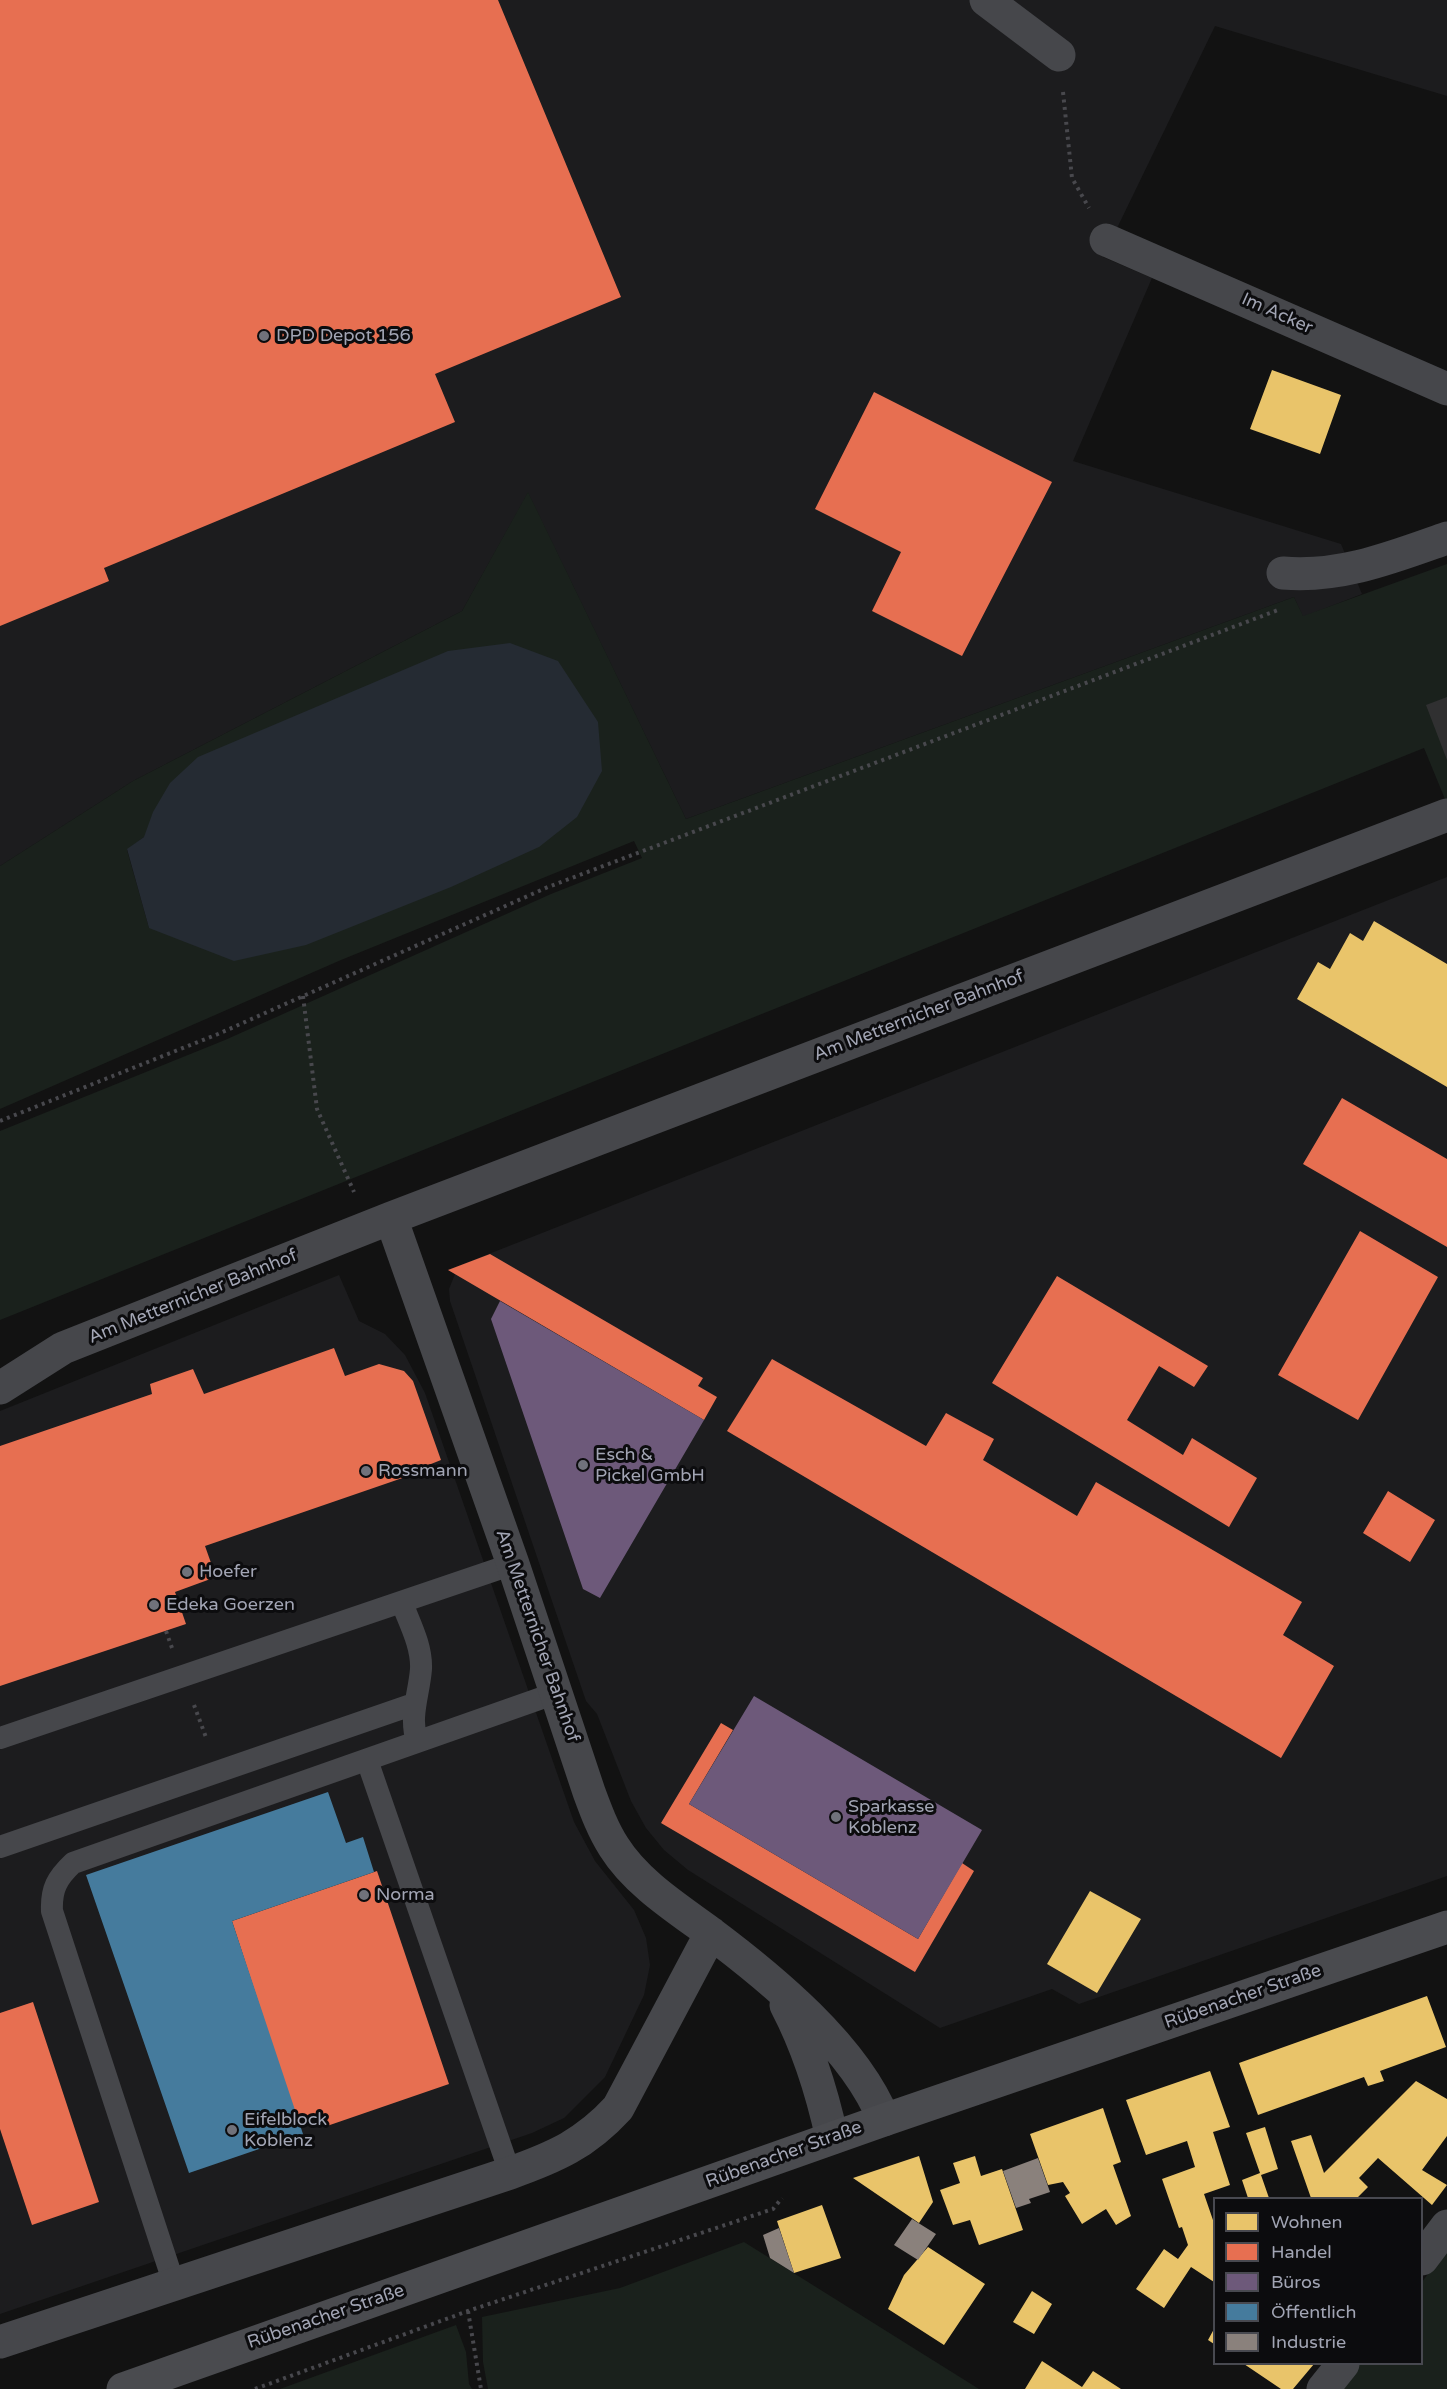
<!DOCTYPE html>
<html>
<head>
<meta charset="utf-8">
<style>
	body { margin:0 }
	#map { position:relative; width:1447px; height:2389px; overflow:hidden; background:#121212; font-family:"Varela Round",sans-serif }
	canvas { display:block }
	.legend { position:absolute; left:1213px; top:2197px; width:210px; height:168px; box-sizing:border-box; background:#0c0c0e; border:2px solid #484950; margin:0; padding:8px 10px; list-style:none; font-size:18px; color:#a2a5b4 }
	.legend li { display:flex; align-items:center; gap:12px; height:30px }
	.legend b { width:30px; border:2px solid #484950 }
</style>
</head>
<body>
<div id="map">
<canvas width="1447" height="2389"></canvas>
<ul class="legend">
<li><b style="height:16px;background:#e9c46a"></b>Wohnen</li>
<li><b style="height:16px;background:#e76f51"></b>Handel</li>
<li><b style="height:16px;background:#6d597a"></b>Büros</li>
<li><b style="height:16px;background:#457b9d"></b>Öffentlich</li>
<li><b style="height:16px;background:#8a817c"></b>Industrie</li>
</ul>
</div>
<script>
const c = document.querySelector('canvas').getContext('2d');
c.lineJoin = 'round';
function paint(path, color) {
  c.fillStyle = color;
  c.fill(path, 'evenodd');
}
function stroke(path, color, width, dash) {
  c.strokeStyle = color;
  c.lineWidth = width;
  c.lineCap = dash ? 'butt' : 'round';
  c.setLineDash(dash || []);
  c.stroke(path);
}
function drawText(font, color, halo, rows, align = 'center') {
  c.font = font + ' "Varela Round",sans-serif';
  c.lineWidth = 6;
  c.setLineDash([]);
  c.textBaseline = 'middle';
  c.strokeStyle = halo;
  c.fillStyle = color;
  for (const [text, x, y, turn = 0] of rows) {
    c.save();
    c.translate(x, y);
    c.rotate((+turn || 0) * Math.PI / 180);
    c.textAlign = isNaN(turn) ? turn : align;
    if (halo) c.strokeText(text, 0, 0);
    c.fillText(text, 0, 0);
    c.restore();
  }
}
const built = new Path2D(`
	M0,0H1447V96L1215,26L1103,257L1152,278L1073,461L1341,544L1362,594L1303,617L1294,597L686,819L528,493L462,611L133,781L0,866Z
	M1447,877V1876L1079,2004L1052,1989L940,2028L688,1870L664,1850L646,1828L631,1801L597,1714L586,1701L450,1301L449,1289L455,1274L448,1270Z
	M339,1275L359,1321L385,1334L405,1355L425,1393L574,1822L595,1861L634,1910L646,1938L650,1965L644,1995L605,2077L564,2118L532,2133L0,2314V1411Z`);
const green = new Path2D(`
	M528,492L686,819L1294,597L1303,616L1447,564V804L1424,748L0,1320V1131L225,1040L551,894L642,858L634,841L341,960L0,1109V866L133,781L462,611ZM144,837L149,928L127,850Z
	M744,2242L979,2389H488L483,2362L482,2317L620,2288Z
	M1447,2248V2389H1340L1360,2364H1422V2282Z
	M456,2325L466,2352L469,2384L472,2389H280Z`);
const water = new Path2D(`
	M510,643L558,661L598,722L602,771L577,817L539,847L451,887L306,945L234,961L149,928L127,849L144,837L153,812L170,783L198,757L448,651Z`);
const homes = new Path2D(`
	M1272,370L1341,395L1320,454L1250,429Z
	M1374,921L1447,964V1087L1297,999L1318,962L1330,969L1350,933L1363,941Z
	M1090,1891L1141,1919L1097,1993L1047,1964Z
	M1427,1996L1446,2047L1380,2071L1384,2081L1368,2086L1364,2077L1258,2115L1239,2063Z
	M1210,2071L1230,2127L1213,2132L1230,2185L1204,2194L1214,2223V2282L1191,2267L1164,2308L1136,2289L1164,2249L1178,2259L1188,2245L1182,2227L1179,2228L1162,2179L1195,2167L1187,2141L1146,2155L1126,2100Z
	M1416,2081L1447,2099V2136L1422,2170L1447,2185L1432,2205L1378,2158L1359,2178L1368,2187L1357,2198H1311L1291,2141L1311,2135L1324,2173Z
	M1103,2108L1121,2162L1113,2165L1131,2216L1116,2225L1106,2209L1082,2224L1065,2196L1070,2193L1063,2182L1048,2185L1030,2134Z
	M1265,2127L1278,2169L1261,2175L1269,2198H1248L1242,2180L1260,2173L1246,2133Z
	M919,2156L933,2202L919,2223L853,2178Z
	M975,2156L981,2176L1002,2169L1023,2230L979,2245L970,2220L953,2225L940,2190L960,2183L953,2163Z
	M822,2205L841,2258L794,2273L777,2221Z
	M928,2247L985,2284L944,2345L888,2309L904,2275Z
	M1032,2291L1052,2304L1034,2334L1013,2322Z
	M1214,2329V2344L1208,2340Z
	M1042,2361L1082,2387L1093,2371L1121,2389H1025Z
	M1244,2364H1314L1293,2389H1281Z`);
const shops = new Path2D(`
	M0,0H498L621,297L435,374L455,422L104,568L109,581L0,626Z
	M874,392L1052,482L962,656L872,611L901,552L815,509Z
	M1342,1098L1447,1159V1247L1303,1164Z
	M1360,1231L1438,1277L1358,1420L1278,1375Z
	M490,1254L703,1378L698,1386L717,1397L704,1420L448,1270Z
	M1057,1276L1208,1366L1194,1387L1159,1366L1127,1420L1183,1455L1192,1438L1257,1478L1229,1527L992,1383Z
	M334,1348L345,1376L379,1364L404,1371L413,1381L441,1460L416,1470L417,1473L205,1546L216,1577L175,1592L186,1624L0,1686V1446L152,1394L150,1384L193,1369L204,1394Z
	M772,1359L926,1446L946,1413L994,1439L983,1460L1077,1516L1096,1482L1302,1602L1283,1635L1334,1666L1281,1758L727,1431Z
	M1388,1491L1435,1520L1410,1562L1363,1533Z
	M721,1723L733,1730L689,1804L918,1939L962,1863L974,1871L915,1972L661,1823Z
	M377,1871L449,2084L327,2126L322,2112L297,2121L232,1921Z
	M33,2002L99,2202L32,2225L0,2129V2013Z`);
const offices = new Path2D(`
	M500,1301L704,1420L600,1598L583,1589L491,1319Z
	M754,1696L982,1830L918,1939L689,1804Z`);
const public = new Path2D(`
	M328,1792L346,1843L363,1837L374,1872L232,1921L303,2134L189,2173L86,1875Z`);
const industry = new Path2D(`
	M1038,2158L1050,2192L1029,2199L1031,2203L1016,2208L1003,2171Z
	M912,2219L936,2234L918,2260L894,2245Z
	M779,2228L794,2273L770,2258L763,2235Z`);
const building = new Path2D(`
	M1447,697V760L1426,705Z`);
const path = new Path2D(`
	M1063,92L1072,178L1089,208
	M303,996L317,1109L354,1192
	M0,1121L218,1034L548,887L1278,610
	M166,1631L172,1648
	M194,1705L207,1740
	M468,2311L481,2389
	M255,2389L468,2311L773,2209L782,2198`);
const lane = new Path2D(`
	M402,1603C410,1624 422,1646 421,1669C419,1695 409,1716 417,1742
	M0,1738L513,1564
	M367,1760L510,2173
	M0,1847L414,1704
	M174,2284L52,1911C51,1889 57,1878 73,1863L556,1693`);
const street = new Path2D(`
	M986,0L1059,55
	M1106,240L1447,389
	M1283,573C1341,578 1393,557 1447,538
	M391,1218L513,1564L589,1792C596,1811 603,1830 614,1847C636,1882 675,1907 708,1931C771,1978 855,2047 884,2120
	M0,1388L63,1348L391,1218L1447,815
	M786,2005C808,2047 822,2092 832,2138
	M1422,2259L1447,2226
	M0,2342L510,2173C555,2157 585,2144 618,2108L711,1933
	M1323,2389L1343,2364`);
const secondary = new Path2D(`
	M123,2389L884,2120L1447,1927`);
const markers = [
	[264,336,6,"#70727b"],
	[583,1465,6,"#70727b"],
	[366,1471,6,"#70727b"],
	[187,1572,6,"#70727b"],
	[154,1605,6,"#70727b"],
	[836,1817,6,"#70727b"],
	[364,1895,6,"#70727b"],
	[232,2130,6,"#70727b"]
];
const streetNames = [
	["Im Acker",1277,314,24],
	["Am Metternicher Bahnhof",919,1016,-21],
	["Am Metternicher Bahnhof",193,1297,-22],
	["Am Metternicher Bahnhof",537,1636,71],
	["Rübenacher Straße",1243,1997,-19],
	["Rübenacher Straße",784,2155,-20],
	["Rübenacher Straße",326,2317,-19]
];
const poiNames = [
	["DPD Depot 156",276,336],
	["Esch &",595,1455],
	["Pickel GmbH",595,1476],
	["Rossmann",378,1471],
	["Hoefer",199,1572],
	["Edeka Goerzen",166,1605],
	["Sparkasse",848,1807],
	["Koblenz",848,1828],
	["Norma",376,1895],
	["Eifelblock",244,2120],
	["Koblenz",244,2141]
];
paint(built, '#1c1c1e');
paint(green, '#1a211c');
paint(water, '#252b33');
paint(homes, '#e9c46a');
paint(shops, '#e76f51');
paint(offices, '#6d597a');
paint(public, '#457b9d');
paint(industry, '#8a817c');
paint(building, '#303031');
stroke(path, '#48484d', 4, [3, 4.5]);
stroke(lane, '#46474b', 22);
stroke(street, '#46474b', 33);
stroke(secondary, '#4a4b4f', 33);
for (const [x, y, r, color] of markers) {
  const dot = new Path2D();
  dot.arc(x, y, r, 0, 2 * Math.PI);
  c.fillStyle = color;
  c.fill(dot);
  stroke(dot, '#0c0c0e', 2);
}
drawText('18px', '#a2a5b4', '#0c0c0e', streetNames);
drawText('18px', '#a2a5b4', '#0c0c0e', poiNames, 'left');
</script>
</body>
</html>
